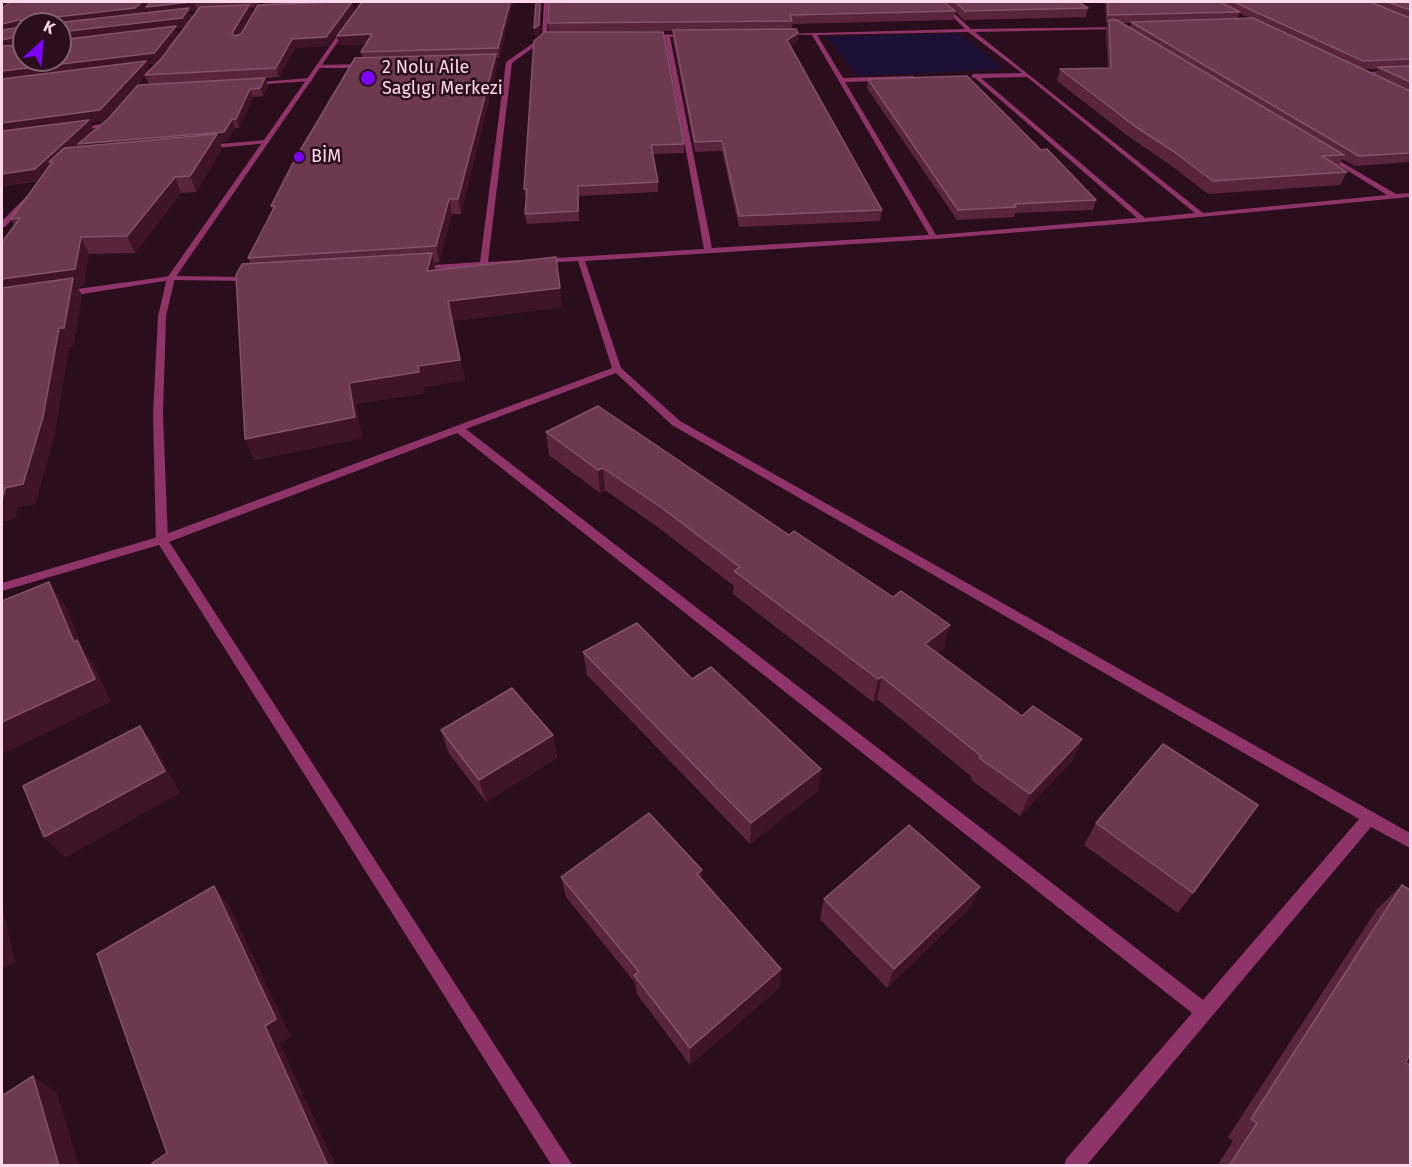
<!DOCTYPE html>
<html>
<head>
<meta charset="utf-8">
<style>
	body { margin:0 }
	#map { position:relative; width:1412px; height:1167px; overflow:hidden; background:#2b0e1b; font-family:"Fira Sans",sans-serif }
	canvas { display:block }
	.frame { position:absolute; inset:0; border:3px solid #ffd8ec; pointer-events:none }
	.north { position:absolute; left:12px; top:12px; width:60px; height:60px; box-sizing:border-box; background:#2b0e1b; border:2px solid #805f6f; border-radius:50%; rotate:26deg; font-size:16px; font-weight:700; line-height:24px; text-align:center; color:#ffd8ec }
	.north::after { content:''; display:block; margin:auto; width:21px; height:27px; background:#7c04ff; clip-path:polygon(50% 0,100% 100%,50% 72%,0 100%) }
</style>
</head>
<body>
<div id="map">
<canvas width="1412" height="1167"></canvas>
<div class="frame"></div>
<div class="north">K</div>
</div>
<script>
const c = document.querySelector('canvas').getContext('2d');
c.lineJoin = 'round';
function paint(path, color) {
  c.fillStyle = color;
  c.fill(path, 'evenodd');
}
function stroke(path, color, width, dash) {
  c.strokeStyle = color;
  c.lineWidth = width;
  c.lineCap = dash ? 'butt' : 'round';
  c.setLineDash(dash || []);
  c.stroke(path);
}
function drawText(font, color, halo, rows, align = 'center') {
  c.font = font + ' "Fira Sans",sans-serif';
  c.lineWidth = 5;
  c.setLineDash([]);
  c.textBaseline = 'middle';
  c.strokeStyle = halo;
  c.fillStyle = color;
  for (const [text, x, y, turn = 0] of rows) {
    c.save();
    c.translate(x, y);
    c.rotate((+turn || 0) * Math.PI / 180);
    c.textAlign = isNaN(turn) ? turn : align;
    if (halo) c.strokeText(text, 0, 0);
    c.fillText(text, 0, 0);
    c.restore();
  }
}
const green = new Path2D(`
	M959,33L1004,69L858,76L826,37Z`);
const minor = new Path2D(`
	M544,2H548L547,35L549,36L512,63L488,262L521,260L525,262L521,264L416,270V266H419L480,262L506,62L542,37Z
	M938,2H942L971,29L1124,27L1122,29L975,32L1203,213L1387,195L1324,156V154L1326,153L1396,194L1410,193V197L1169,220L934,239L585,261L621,368L680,421L1410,833V848L1371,827L1086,1166H1064L1066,1159L1192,1013L457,433L166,543L2,591V583L158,537L612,368L578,261L541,263L537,261L541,259L704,249L665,37H647L645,34L690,35L670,37L712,248L929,235L812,35L779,34L965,29ZM968,32L1022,73L973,74L971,77L975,78L1137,218L936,235L845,82L913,80L916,78L913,76L843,78L817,35ZM1027,77L1195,213L1145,218L981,78ZM616,373L672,425L1359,819L1203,1000L466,429Z
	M317,65L366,64L369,66L366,68H315Z
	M1410,69V73L1360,75L1357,73Z
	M310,78L312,81L250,85L247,83Z
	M108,123L110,126L76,131L73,129Z
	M266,140L269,142L268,143L207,149L204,147L207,145Z
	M30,193L36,194L5,227H2V221Z
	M171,276L251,277L255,279L251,281L171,280L63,297L59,294L63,291Z`);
const tertiary = new Path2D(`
	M344,26L348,27L175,278L166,316L163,415L168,540L573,1166H552L156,540L153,415L158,316L167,278Z`);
const wall = new Path2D(`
	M2,2H260L255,7L249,8L251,14L239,34H241L264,5L263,2H513L499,58H496L497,66L461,214H452L439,262L434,263L436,270L562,307L452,321L465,380L423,387L424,393L355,404L362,438L254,460L245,439L250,263L248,258L272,210L271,206L362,57L361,52L366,44L339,45L337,36L362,2L352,3L354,10L328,46L295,48L279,77L265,78L268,86L263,96L253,97L239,128H235L227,141L220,142L222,149L196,192L181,193L135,253L89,254L83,286L77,287L82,295L73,346L69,347L54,436L35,504L18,507L15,519L14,225L11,219L39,181L2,186ZM147,8L149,13L141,14ZM198,10L179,35L176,28L185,27L192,17L189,11ZM157,63L149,70L147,64ZM145,76L149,84L94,131L90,123L105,121Z
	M549,2L955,11L953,20L792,24V30L798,33L797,42L790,46L882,210L880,221L739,227L722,151L695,152L673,39V31L549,32L548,23Z
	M945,2H1078L1088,8L1086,17L964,20Z
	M1105,2H1410V162L1355,166L1342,159L1338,167L1347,172L1340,185L1208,194L1169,164L1132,139L1057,81L1060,69L1108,68L1106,30L1108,23H1106ZM1239,13L1250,18L1237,19ZM1123,23H1131L1130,27ZM1364,69H1378L1375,74Z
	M534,41L684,144V153L653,154L658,182V192L579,196V221L527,224L525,214L526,198L524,189Z
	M868,79L1041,150L1096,200L1093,210L1015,213L1014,217L957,220L867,88Z
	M546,432L944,648L937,653L1022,716L1082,739L1072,761L1020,816L971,780L972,777L877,699L873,702L733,594L734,586L663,531L605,490L600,493L549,455Z
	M583,652L692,679L821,769L818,791L750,844L587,675Z
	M441,730L553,735L557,758L486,802L448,752Z
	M1096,823L1193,893L1178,913L1084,845Z
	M702,870V879L781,969L779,988L690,1065L637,994L635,983L566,897L561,877Z
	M1402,885L1406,1062L1410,1166H1217L1233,1141L1228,1137L1377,909Z
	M824,899L971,907L887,988L820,919Z`);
const shadedWall = new Path2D(`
	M2,2H16L2,12Z
	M142,2H194L197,10L189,11L192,17L185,27L176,28L179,35L158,63L147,64L150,71L145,75V76L105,121L90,123L94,131L232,119L235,128L227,141L220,142L222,149L196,192L190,176L82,153L78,145L40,180L2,186V71L60,42V32L150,15L147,8L138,17L55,24L54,21L56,17Z
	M254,2H260L255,7Z
	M352,2L354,10L328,46L295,48L279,77L276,68L292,39Z
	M510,2H513L499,58L498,48Z
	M540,2H542L540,34L535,37L534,28Z
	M249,5L251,14L235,42L232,33Z
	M19,20L24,29L2,35V24Z
	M798,33L797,42L786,49L787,40Z
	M372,34L374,43L339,45L337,36Z
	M19,36L24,46L2,50V40Z
	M496,54L497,66L461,214L458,199Z
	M265,78L268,86L263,96L260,88Z
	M250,89L253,97L239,128L236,119Z
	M175,177L181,193L135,253L127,236Z
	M449,199L452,214L439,262L436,246Z
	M81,237L89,254L83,286L77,287L82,295L73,346L69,347L54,436L35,504L18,507L15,519L2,522V279Z
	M432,253L436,272L427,271Z
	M560,288L562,307L452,321L465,380L423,387L424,393L355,404L362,438L254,460L245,439L349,383L418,366L448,301Z
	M603,468L605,490L600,493L598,470Z
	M49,582L65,605L84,650L93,663L111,702L2,754V722L74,642Z
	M950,625L944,648L919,667L925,644Z
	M882,677L877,699L873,702L878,679Z
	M140,726L156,748L180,793L65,858L44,837Z
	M553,735L557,758L486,802L479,780Z
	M1082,739L1072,761L1020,816L1030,794Z
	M821,769L818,791L750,844L751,823Z
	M702,870V890L697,874Z
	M214,886L230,907L291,1037L280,1044L336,1166H328L265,1026Z
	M980,887L971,907L887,988L894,969Z
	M2,905L15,962L2,969Z
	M781,969L779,988L690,1065V1048Z
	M33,1076L57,1093L79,1166H59Z`);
const building = new Path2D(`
	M11,2H142L135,8L56,17L54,21L56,23L189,8L182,18L60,32V24H24V60H60V40L176,26L154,53L2,71V46L20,45L22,39L19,36L2,40V30L21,27L22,22L19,20L2,24V8Z
	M151,2H191L146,7Z
	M338,2H352L326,37L292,39L276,68L145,75L161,59L200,7L249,5L232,33L235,36L241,34L258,5Z
	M362,2H510L498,48L361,52L372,34L337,36Z
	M536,2H540L539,25L534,28Z
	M549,2H944L955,11L790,15L792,21L548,23Z
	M955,2H1078L1088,8L965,11Z
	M1108,2H1220L1240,12L1108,15Z
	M1234,2H1370L1410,18V59L1363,61Z
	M1387,2H1410V10Z
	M1253,18L1410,91V153L1359,156L1131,22Z
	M1109,20H1117L1344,155L1322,156L1347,172L1213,181L1173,151L1136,127L1060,69L1111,68Z
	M796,29L798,33L787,40L882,210L739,216L722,141L695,142L673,30Z
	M545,32H663L684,144L651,145L658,182L578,186V211L525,214L527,189H524L534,41Z
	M496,54L458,199H449L436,246L248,258L275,206H271L294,161L355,58Z
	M146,61L100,110L2,123V79Z
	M1410,66V82L1378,67Z
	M967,76L1041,150L1047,149L1096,200L1014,204L1016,207L958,210L868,79Z
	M265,78L260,88L250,89L236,119H232L224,132L78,144L108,119L138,85Z
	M89,120L35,169L2,174V131Z
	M217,134L190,176L175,177L127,236L81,237L75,269L2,279V242L20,218L11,219L53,161L49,162L64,148Z
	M432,253L427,271L556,257L560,288L448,301L460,360L418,366L419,372L349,383L355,417L245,439L236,275L242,264Z
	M73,278L64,328H59L43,417L23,484L5,488L2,500V288Z
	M598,406L789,535L794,531L893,597L901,591L950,625L925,644L1022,716L1033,706L1082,739L1030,794L979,758L981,756L882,677L878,679L734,571L740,567L662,508L603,468L598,470L546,432Z
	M49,582L74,642L77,640L95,679L2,722V601Z
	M637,623L692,679L711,667L821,769L751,823L583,652Z
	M512,688L553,735L479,780L441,730Z
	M140,726L165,771L44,837L23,786Z
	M1163,744L1258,805L1193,893L1096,823Z
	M649,813L702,870L697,874L781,969L690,1048L634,975L639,972L561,877Z
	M909,825L980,887L894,969L824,899Z
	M1402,885L1410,890V1054L1406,1062L1410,1066V1166H1229L1257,1123L1251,1119Z
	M214,886L276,1019L265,1026L328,1166H153L152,1163L167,1153L97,954Z
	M33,1076L59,1166H2V1096Z`);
const markers = [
	[368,78,8,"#7c04ff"],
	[299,157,6,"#7c04ff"]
];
const farPoinames = [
	["2 Nolu Aile",382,68],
	["Saglıgı Merkezi",382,89],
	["BİM",311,157]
];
paint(green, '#1d1036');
paint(minor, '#8f3469');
paint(tertiary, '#8f3469');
paint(wall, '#5a253c');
paint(shadedWall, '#401427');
paint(building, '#6c394f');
stroke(building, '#835268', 1.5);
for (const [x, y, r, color] of markers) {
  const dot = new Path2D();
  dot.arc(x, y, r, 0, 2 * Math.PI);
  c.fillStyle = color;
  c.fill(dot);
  stroke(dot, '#2b0e1b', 2);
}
drawText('18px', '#ffd8ec', '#2b0e1b', farPoinames, 'left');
</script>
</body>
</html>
